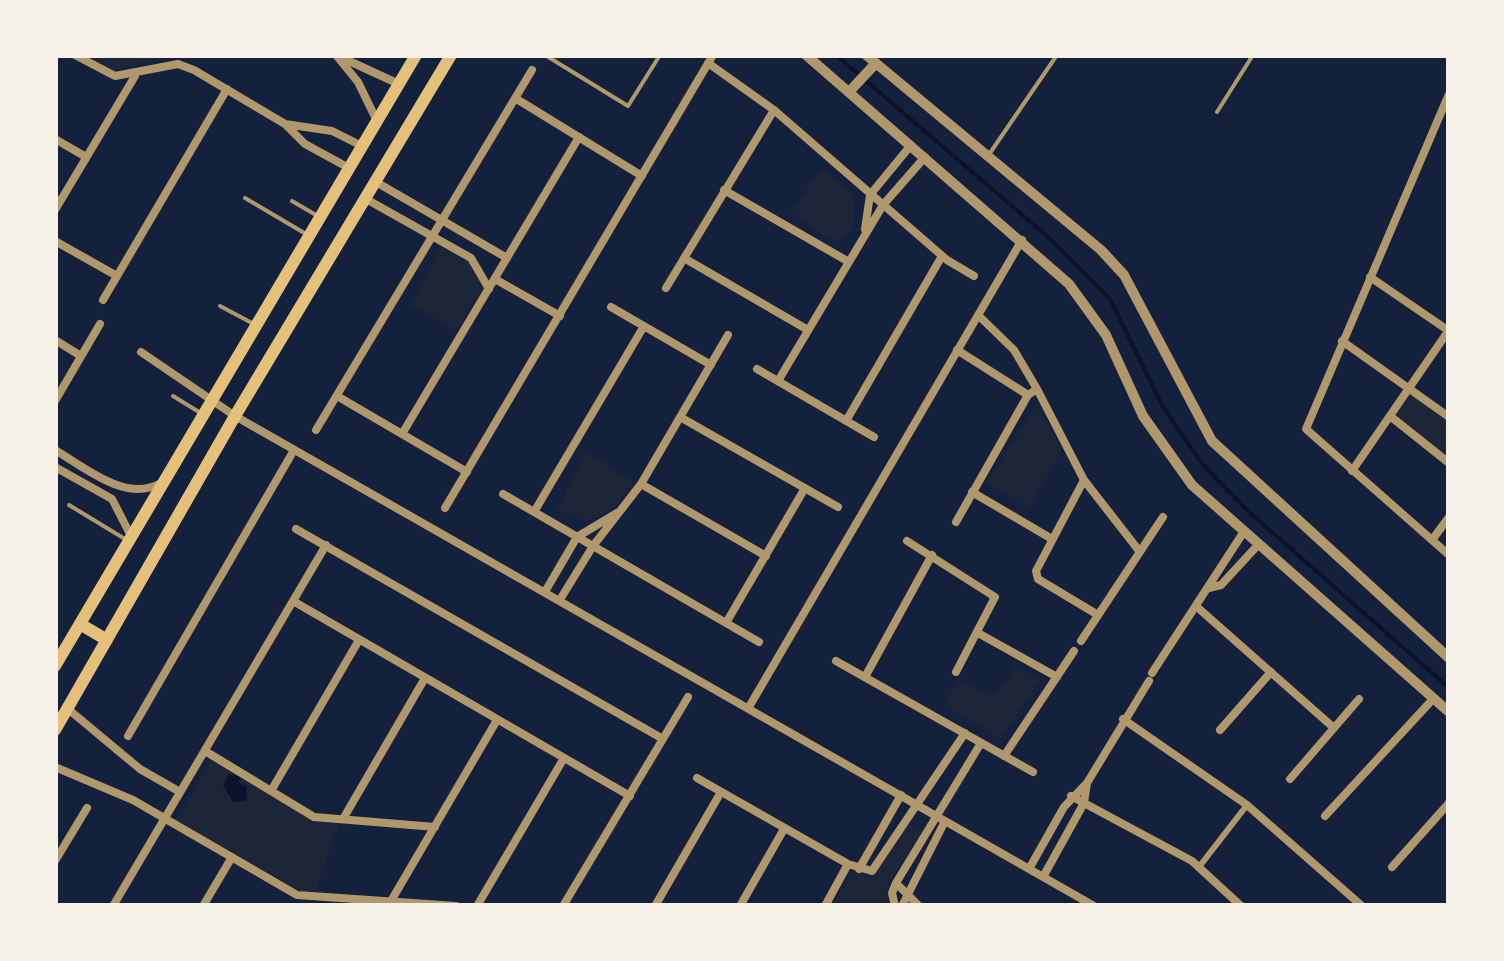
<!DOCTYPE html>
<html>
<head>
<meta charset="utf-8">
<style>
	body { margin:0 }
	#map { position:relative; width:1504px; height:961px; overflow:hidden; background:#14213d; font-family:Quicksand,sans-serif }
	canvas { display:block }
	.frame { position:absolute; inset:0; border:58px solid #f6f1e7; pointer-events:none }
</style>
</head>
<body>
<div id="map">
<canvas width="1504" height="961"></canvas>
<div class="frame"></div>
</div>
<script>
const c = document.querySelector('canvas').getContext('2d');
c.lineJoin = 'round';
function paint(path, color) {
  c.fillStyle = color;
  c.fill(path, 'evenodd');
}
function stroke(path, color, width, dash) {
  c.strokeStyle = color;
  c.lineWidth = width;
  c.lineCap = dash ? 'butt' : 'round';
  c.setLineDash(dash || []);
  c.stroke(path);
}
const green = new Path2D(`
	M96,55H174L116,70L93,63Z
	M822,168L854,195V228L837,243L790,213Z
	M441,246L469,260L482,289L456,331L411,305Z
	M1411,394L1449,423V458L1395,416Z
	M1037,404L1062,450L1029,509L986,483Z
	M586,451L634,482L617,506L587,522L557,510Z
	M1016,666L1041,679L1001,739L944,705L959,679L994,697Z
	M211,760L309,818L340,822L315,891H300L175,821Z
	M907,823L923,832L887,884L889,906H832L853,869L873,871Z`);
const water = new Path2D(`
	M229,774L241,777L238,782L246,786L247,800L233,802L223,785Z`);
const stream = new Path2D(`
	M836,55L1047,236L1110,299L1163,407L1203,465L1248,511L1449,688`);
const service = new Path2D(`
	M545,55L628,106L660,55
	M1217,112L1253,55
	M990,153L1057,55
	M245,198L306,234
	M292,201L316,215
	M220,306L252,323
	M173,396L199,412
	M69,505L125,539`);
const pedestrian = new Path2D(`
	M1199,867L1247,805`);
const minor = new Path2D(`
	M75,55L115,76L178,64L194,70L285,124L305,144L349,168
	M336,55L358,82L377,121
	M336,55L399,84
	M708,63L774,110L947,260L974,276
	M1449,94L1306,429L1449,555
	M515,98L642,176
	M285,124L332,131L362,146
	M55,139L86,157
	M376,182L507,258
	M724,190L849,262
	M366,199L471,258L489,289
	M55,210L135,76
	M865,229L870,195L911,145
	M55,241L117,276
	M684,258L808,330
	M1370,277L1449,331
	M495,279L560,316
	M666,288L774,110
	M103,300L227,89
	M611,307L711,365
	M978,315L1014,350L1037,389
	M55,340L81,356
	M1342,341L1449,417
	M957,350L1028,395L1037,389L1084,480L1140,552
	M141,352L235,416L1094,906
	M757,369L874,437
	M778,381L883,205L925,157
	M337,396L467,472
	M55,401L100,324
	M1390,416L1449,463
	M680,417L838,507
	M846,421L942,256
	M316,430L532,70
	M402,434L579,137
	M55,450C84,467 125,502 159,484
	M55,467L112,499L131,536
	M1352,471L1449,330
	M1084,480L1036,571L1038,579L1098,615
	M641,484L766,556
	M972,492L1052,539
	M503,494L759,642
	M445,508L713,55
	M534,512L644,326
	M956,522L1028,395
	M296,529L663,739
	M1432,540L1449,517
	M907,541L995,597L956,672
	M1209,588L1221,585L1257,546
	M546,590L577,537L617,513
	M561,598L593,546L641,484L728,335
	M293,601L630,796
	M1197,607L1334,728
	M726,623L805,488
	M978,633L1057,677
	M1081,641L1163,517
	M836,661L1033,772
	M1152,673L1243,533
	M865,677L932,555
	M749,707L1022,240
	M68,709L140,769L180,792
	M1123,719L1247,805L1362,906
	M1220,730L1271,672
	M128,736L294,450
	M205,751L314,817L435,827
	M1004,756L1074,651
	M55,767L133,800L297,895L456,906
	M697,778L848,864L872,871L965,733
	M1290,779L1359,699
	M271,791L359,640
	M1071,796L1192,861L1241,906
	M1325,816L1433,699
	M343,819L425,678
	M55,861L87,808
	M1392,867L1449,803
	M859,869L901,795
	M1029,869L1064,807L1087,783L1149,681
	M1043,877L1084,803L1087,783
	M896,883L919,906
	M391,901L497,720
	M113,906L326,545
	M203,906L232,857
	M477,906L564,758
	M563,906L688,697
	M655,906L721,792
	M740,906L784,829
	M825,906L848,864
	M895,906L892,893L896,883L981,743
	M902,906L945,821`);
const tertiary = new Path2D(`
	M806,55L1069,284L1106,335L1143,416L1192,485L1449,712
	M866,55L1101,250L1124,275L1212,441L1449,658
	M849,92L876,63`);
const primary = new Path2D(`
	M80,624L107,640
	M55,666L416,55
	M55,730L235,416L451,55`);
paint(green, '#1d2539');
paint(water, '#0b132b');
stroke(stream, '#0b132b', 4);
stroke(service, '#b1986c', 4);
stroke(pedestrian, '#b1986c', 6);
stroke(minor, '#b1986c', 8);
stroke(tertiary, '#b1986c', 10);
stroke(primary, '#e5c07b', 12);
</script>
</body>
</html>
